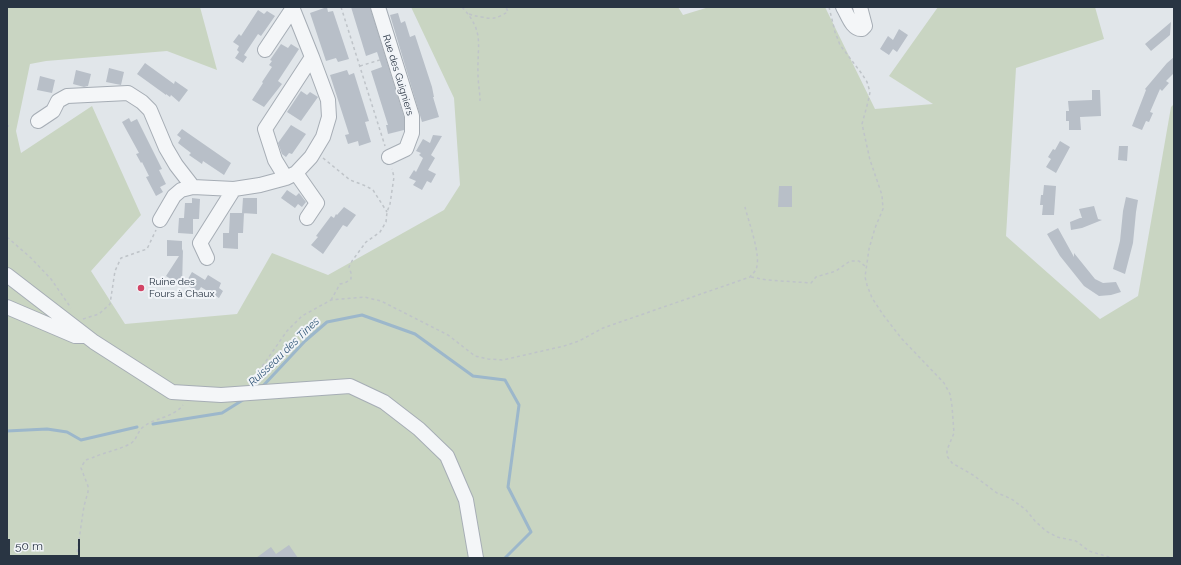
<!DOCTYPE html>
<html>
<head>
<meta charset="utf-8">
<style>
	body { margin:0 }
	#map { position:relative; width:1181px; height:565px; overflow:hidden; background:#e1e6ea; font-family:Raleway,sans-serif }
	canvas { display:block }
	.frame { position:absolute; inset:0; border:8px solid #293543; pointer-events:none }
	.scale { position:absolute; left:8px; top:539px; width:72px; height:18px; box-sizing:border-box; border:2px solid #293543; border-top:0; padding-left:5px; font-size:12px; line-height:14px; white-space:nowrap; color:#293543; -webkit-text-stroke:3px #f1f4f8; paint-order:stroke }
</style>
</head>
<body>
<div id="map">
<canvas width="1181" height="565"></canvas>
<div class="frame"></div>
<div class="scale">50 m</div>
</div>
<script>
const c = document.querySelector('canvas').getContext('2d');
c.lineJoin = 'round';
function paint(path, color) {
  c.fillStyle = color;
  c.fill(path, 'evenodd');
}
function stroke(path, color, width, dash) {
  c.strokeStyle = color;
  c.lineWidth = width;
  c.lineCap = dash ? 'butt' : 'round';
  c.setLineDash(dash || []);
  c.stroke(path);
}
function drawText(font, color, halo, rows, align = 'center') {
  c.font = font + ' Raleway,sans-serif';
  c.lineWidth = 4;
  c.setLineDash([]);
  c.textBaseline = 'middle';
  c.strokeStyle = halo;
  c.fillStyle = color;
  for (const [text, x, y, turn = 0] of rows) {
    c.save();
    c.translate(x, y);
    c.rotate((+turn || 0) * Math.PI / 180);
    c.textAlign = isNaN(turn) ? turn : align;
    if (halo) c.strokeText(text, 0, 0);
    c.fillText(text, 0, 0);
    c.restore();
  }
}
const green = new Path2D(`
	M7,7H200L217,70L167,51L46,61L30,64L16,131L21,153L92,106L141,215L91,271L125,324L237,314L272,253L328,275L444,210L460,185L454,98L411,7H678L683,15L709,7H825L875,109L933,104L889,76L938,7H1095L1104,39L1016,68L1006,236L1100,319L1138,296L1171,107L1174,104V558H7Z`);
const stream = new Path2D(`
	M262,387L305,341L327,322L362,315L415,334L473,376L505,380L519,405L508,487L531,532L505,558
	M153,424L222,413L246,398
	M7,431L47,429L67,432L81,440L137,427`);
const building = new Path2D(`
	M327,7L328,12L333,11L349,59L338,62L336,58L326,61L310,13Z
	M351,7H370L404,117V130L388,134L386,125H388L371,71L382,67L377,52L366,56Z
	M258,10L264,14L267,11L275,16L261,36L258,34L244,55L247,57L243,63L235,58L239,52L237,50L239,46L233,42L239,34L241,36Z
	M398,13L401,23L405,21L410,37L415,35L432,87L434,97H433L439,117L422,122L390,15Z
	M1171,22L1170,35L1151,51L1145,44Z
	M899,29L908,35L897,52L893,49L889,55L880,49L888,36L893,40Z
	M281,44L288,48L291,44L299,49L278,81L282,84L264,107L252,100L263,83L262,82L272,67L269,65L272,61L270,60Z
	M1174,57V73L1166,81L1169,83L1162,91L1160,89L1150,112L1153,113L1149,122L1146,121L1142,130L1132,126L1146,90L1145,89L1167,63Z
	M145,63L174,84L175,81L188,90L179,102L171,95L170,97L166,94V95L137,74Z
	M109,68L124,72L121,85L106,82Z
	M76,70L91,74L88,86L84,87L73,84Z
	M347,70L349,75L354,73L369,121L365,122L371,142L359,146L358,141L348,144L345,135L349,134L330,75Z
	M40,76L55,80L52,93L37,90Z
	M1092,90H1100L1101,116L1080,117L1081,130H1069V121H1066V111H1069L1068,101L1092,100Z
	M301,91L307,95L310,92L318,97L301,121L287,112Z
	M129,118L131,122L137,119L162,169L159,170L166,184L160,187L163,192L156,196L146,177L149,176L142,162L141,163L136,154L139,153L122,122Z
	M291,125L306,134L292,154L289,153L286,157L282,154L278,143Z
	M182,129L231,163L224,175L203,161L202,164L189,155L191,153L178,143L181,138L177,135Z
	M433,135L442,136L431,155L435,158L428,170L436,174L431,183L427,181L422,190L413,185L416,181L409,178L414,170L416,172L423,158L419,155L421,153L416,151L423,139L430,143Z
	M1060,141L1070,147L1056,173L1046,167L1051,159L1048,157L1053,149L1055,150Z
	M1119,146H1128L1127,161L1118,160Z
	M1044,185L1056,186L1054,215H1042L1043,205H1040L1041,195H1043Z
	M779,186H792V207H778Z
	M287,190L296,196L299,193L306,202L302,207L298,204L295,208L281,198Z
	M1126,197L1138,200L1136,212L1133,243L1125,274L1113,269L1120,241L1123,211Z
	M192,198L200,199L199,219H193V234L178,233L179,218H184L185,203H192Z
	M243,198H257V214L242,213Z
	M1094,206L1098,219L1102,220L1082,228L1071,230L1070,222L1080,218H1082L1079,209Z
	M344,207L356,215L347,227L343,225L323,254L311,245L318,237L316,236L331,216L334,218L336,214L337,215Z
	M230,213H244L243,233H238V249L223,248V233H229Z
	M1058,228L1074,257V253L1095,279L1103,283L1116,282L1121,292L1111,295L1099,296L1084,286L1060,256L1047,234Z
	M167,240L182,241V251L183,249L182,286L166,276L179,256H167Z
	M192,272L205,280L208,275L221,283L219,288L223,291L219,298L201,287L198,292L185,284Z
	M289,545L298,558H256L271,547L276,554Z`);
const path = new Path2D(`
	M341,7L385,146
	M462,7C485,32 477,44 478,74C478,83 480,92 480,101
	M829,7L835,32L840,45L862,74L867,82L870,92L868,102L862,124L870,160L882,195L883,209L875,228L869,249L865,277L867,285L872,298L884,316L902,339L944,383L950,394L952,406L954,433L947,450V456L952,463L973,475L997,493L1005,496L1013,500L1026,510L1035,521L1046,531L1057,537L1076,541L1089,551L1112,558
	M469,14C474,16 477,16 482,17C495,20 496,18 508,12L506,7
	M360,66L383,59
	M7,126H9
	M323,158L350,180L366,186L373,190L387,212
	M7,237L31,258L51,279L71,308
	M751,277L767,280L811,283L816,277L836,271L850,261H859L866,267
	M331,300L340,284L345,283L351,279V273L349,267L352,261L366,242L380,232L386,222L387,212L390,204L394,177L392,169
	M83,319L99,314L110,304L115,271L121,258L147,249L156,230
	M252,381L287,331L302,316L331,300L364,297L381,301L448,335L475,356L488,359L503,360L564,346L579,341L603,328L750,277C752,274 755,272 756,269C762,257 748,220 745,207
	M78,558L77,553L84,506L88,492V486L81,468C82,466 84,462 86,460C88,459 92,458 94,457C106,452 118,450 130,444C137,440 137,432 143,427C156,417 173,418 183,405`);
const minor = new Path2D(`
	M378,7L412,116V133L406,149L389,157
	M843,7C848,15 852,30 862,29L865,26L860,7
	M265,50L293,8
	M38,121L53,111L58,101L67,96L128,93L142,102L150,110L166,148L176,165L193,187
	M296,173L317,203L307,218
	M286,178L275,160L265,129L312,57
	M160,220L174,196L181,190L193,187L234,189L260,185L286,178L296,173L311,157L323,137L329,117L328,100L312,57L292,7
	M207,258L200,243L234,189
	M7,275L94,342L172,392L221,395L350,386L384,402L419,429L447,456L466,500L476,558
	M7,307L75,336H83`);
const markers = [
	[141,288,4,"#d24465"]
];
const streetNames = [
	["Rue des Guigniers",398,75,73]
];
const poiNames = [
	["Ruine des",149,282],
	["Fours à Chaux",149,294]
];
const waterNames = [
	["Ruisseau des Tines",284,352,-44]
];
paint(green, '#c9d5c2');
stroke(stream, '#9cb7cb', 3);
paint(building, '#b8bfc8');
stroke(minor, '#a6adb5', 16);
stroke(path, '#bfc4c9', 1.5, [3, 3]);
stroke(minor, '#f4f6f8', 14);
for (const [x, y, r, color] of markers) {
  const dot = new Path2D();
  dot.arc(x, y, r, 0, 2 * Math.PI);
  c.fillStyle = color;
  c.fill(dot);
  stroke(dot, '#f1f4f8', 1.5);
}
drawText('10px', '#293543', '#f1f4f8', streetNames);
drawText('10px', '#293543', '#f1f4f8', poiNames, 'left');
drawText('italic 11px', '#325778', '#f1f4f8', waterNames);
</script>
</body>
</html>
